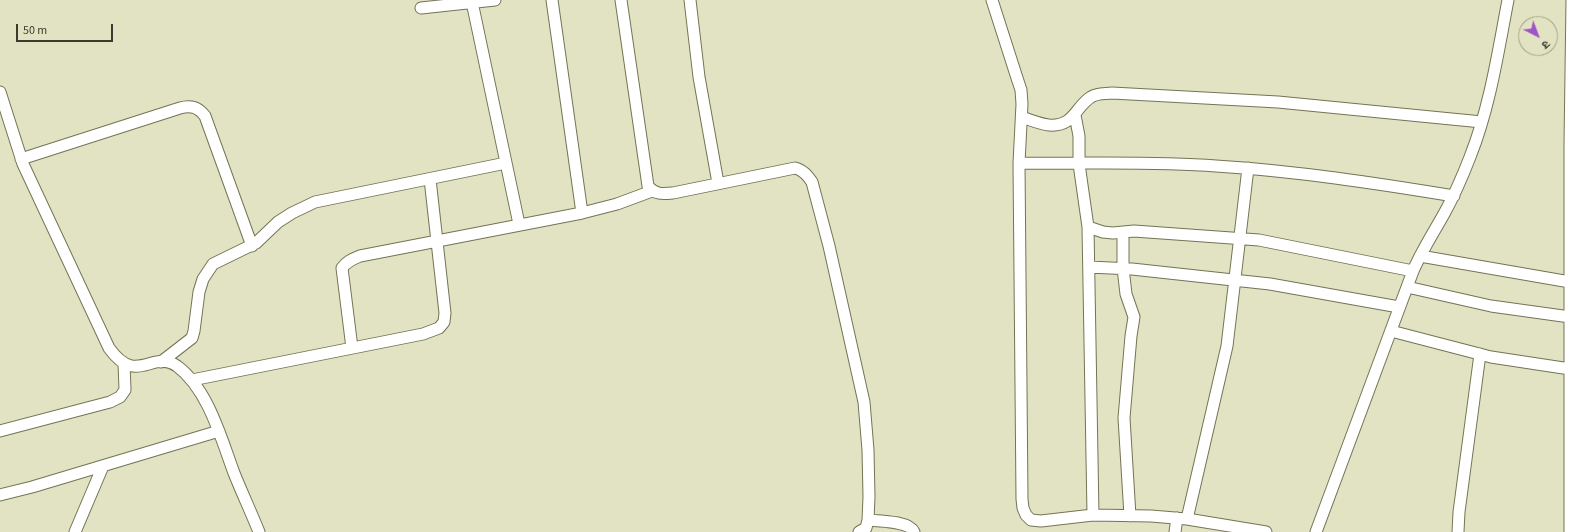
<!DOCTYPE html>
<html>
<head>
<meta charset="utf-8">
<style>
	body { margin:0 }
	#map { position:relative; width:1574px; height:532px; overflow:hidden; background:#e2e3c2; font-family:"Source Sans 3","Noto Sans Devanagari",sans-serif }
	canvas { display:block }
	.north { position:absolute; left:1518px; top:16px; width:40px; height:40px; box-sizing:border-box; background:#e2e3c2; border:1px solid #9fa086; border-radius:50%; rotate:138deg; font-size:11px; font-weight:700; line-height:16px; text-align:center; color:#3a3b2d }
	.north::after { content:''; display:block; margin:auto; width:14px; height:18px; background:#9d55c8; clip-path:polygon(50% 0,100% 100%,50% 72%,0 100%) }
	.scale { position:absolute; left:16px; top:24px; width:97px; height:18px; box-sizing:border-box; border:2px solid #3a3b2d; border-top:0; padding-left:5px; font-size:12px; line-height:14px; white-space:nowrap; color:#3a3b2d; -webkit-text-stroke:3px #e2e3c2; paint-order:stroke }
</style>
</head>
<body>
<div id="map">
<canvas width="1574" height="532"></canvas>
<div class="north">उ</div>
<div class="scale">50 m</div>
</div>
<script>
const c = document.querySelector('canvas').getContext('2d');
c.lineJoin = 'round';
function stroke(path, color, width, dash) {
  c.strokeStyle = color;
  c.lineWidth = width;
  c.lineCap = dash ? 'butt' : 'round';
  c.setLineDash(dash || []);
  c.stroke(path);
}
const minor = new Path2D(`
	M552,0L582,213
	M621,0L648,186C655,195 663,194 673,193L795,168C803,170 807,175 812,182L829,246L864,402L868,450L869,497L868,520L866,528L859,532
	M690,0L699,77L718,183
	M992,0L1017,78L1021,90L1022,104L1019,163L1022,499L1023,508L1026,515L1031,520L1041,521L1093,515L1151,516L1187,519L1266,532
	M472,2L519,224
	M421,8L495,0
	M0,92L23,164L109,348C137,387 152,349 177,366C208,389 221,438 234,473C242,493 251,512 259,532
	M1075,115L1079,136V164L1088,227L1093,515
	M1022,117C1030,120 1040,124 1049,125C1074,127 1075,107 1091,97C1097,93 1105,94 1112,93L1278,102L1482,122
	M21,159L180,108C191,105 198,107 205,116L252,246
	M1019,163C1084,164 1151,161 1216,166C1296,171 1375,183 1454,196
	M1088,227L1103,232L1113,233L1134,231L1259,240L1413,271
	M1123,232V268L1126,294L1134,317L1131,336L1124,418L1130,516
	M1420,256L1570,282
	M1089,267L1132,269L1270,284L1399,307
	M1407,287L1491,306L1570,317
	M1391,331L1491,357L1570,369
	M352,348L342,268C347,261 353,259 360,256L582,213L617,204L652,191
	M161,362L192,338L194,331L199,292L203,279L213,264L256,243L278,222L292,213L315,202L506,163
	M192,380L423,334L439,328L444,322L445,313L430,179
	M0,431L110,402L120,397L125,390L124,363
	M0,495L32,487L219,431
	M1187,519L1227,346L1248,168
	M868,520C880,521 909,521 914,532
	M75,532L103,466
	M1175,532L1177,518
	M1316,532L1413,271C1422,250 1434,232 1445,212C1455,194 1463,175 1470,157C1490,107 1498,52 1508,0
	M1458,532L1459,512L1480,354
	M1570,532V145L1572,0`);
stroke(minor, '#737456', 13);
stroke(minor, '#fff', 11);
</script>
</body>
</html>
